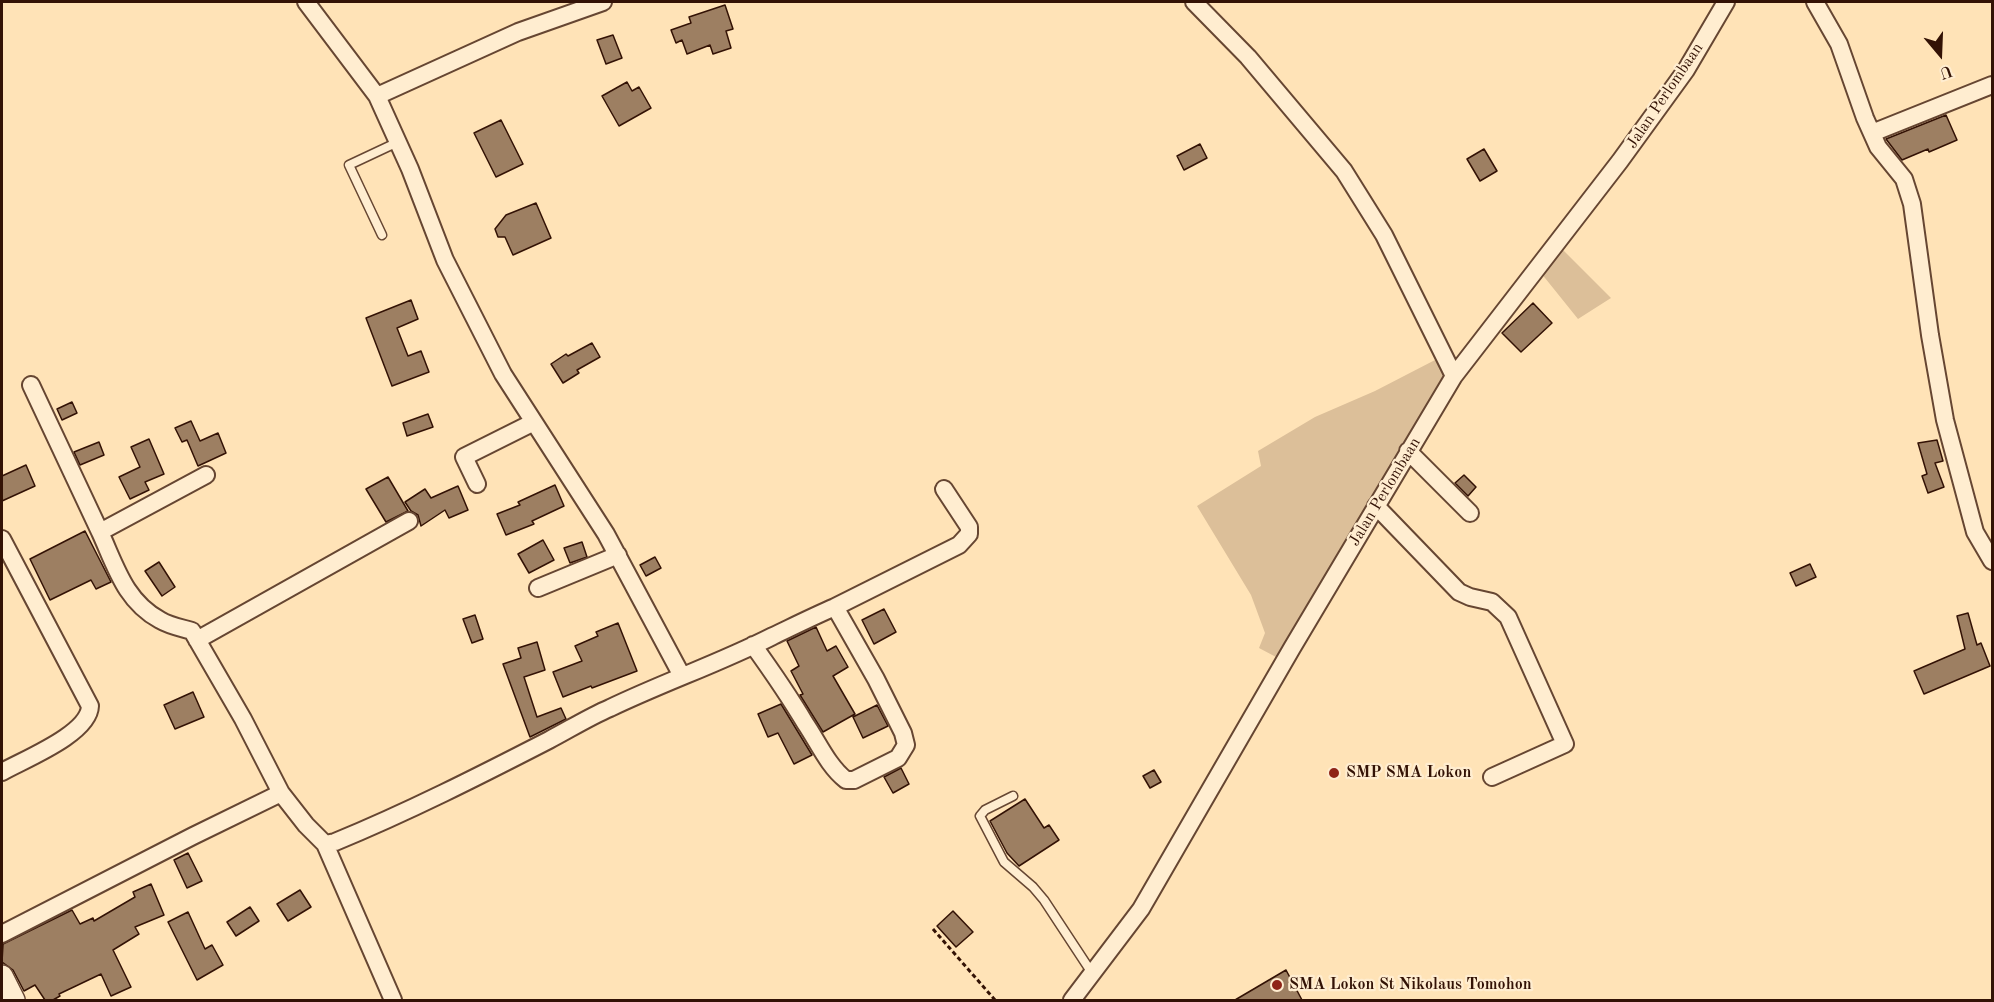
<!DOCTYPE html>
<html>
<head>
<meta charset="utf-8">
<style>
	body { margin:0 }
	#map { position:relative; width:1994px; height:1002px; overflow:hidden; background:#ffe3b7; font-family:"Old Standard TT",serif }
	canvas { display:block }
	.frame { position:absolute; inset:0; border:3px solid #331205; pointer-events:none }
	.north { position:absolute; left:1910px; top:24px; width:60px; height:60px; -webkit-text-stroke:4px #ffedd0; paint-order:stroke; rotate:161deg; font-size:16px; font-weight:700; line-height:24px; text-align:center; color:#331205 }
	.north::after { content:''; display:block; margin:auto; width:21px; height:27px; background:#331205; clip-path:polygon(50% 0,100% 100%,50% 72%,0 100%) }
</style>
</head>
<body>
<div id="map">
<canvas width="1994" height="1002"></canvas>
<div class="frame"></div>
<div class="north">U</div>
</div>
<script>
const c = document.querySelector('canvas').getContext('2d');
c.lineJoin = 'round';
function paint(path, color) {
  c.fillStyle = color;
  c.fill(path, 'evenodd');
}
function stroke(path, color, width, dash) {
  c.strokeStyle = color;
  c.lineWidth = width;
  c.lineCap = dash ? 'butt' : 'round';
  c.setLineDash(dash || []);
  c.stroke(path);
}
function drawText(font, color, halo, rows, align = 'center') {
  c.font = font + ' "Old Standard TT",serif';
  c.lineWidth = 4.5;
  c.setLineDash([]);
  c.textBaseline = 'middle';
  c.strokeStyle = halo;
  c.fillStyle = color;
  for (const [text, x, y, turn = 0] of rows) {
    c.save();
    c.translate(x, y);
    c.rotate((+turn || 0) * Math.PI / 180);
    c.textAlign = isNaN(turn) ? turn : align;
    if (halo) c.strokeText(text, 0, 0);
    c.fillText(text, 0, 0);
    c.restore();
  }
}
const green = new Path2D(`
	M1561,248L1611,298L1578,319L1541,273Z
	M1435,360L1445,374L1276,657L1259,648L1265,633L1251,595L1197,506L1261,466L1258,451L1315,417L1375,391Z`);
const building = new Path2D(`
	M725,5L733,29L726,31L731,48L713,54L710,45L687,54L682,40L676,43L671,30L691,23L689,17Z
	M613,35L622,58L606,64L597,40Z
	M627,82L632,91L639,87L651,108L619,126L602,96Z
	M1946,115L1957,140L1929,152L1928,149L1902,160L1886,139Z
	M501,120L523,164L496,177L474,133Z
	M1200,144L1207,158L1184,170L1177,156Z
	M1484,149L1497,171L1480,181L1467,159Z
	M536,203L551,238L513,255L505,237H498L495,229L506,215Z
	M411,300L418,319L397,328L408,356L421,351L429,372L392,386L366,318Z
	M1533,303L1552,323L1521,352L1502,333Z
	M592,343L600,357L577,370L579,373L563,383L551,364L566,354L568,356Z
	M72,402L77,413L62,420L57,409Z
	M428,414L433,427L407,436L403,423Z
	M191,421L200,441L218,433L226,453L198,466L187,440L182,442L175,428Z
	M149,439L164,474L145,482L149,490L130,499L119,477L140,467L131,447Z
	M1937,440L1943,461L1935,463L1944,487L1928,493L1922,476L1927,474L1918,443Z
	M99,442L104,455L80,465L74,452Z
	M26,465L35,486L2,501V476Z
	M1464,475L1476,487L1468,496L1455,483Z
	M388,477L408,511L386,522L366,489Z
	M555,485L564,506L532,521L534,524L506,535L497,514L520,505L518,502Z
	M458,486L468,510L449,518L445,510L421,526L418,515L411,511L405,502L425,489L431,498Z
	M85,531L111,582L96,589L91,580L50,600L30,559Z
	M543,540L554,560L529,573L518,554Z
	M582,542L587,557L570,563L564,548Z
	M655,557L661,568L646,576L640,565Z
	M159,562L175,587L162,596L145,571Z
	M1810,564L1816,577L1796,586L1790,573Z
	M884,609L896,632L874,644L862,620Z
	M1968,613L1977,645L1981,643L1990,666L1924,694L1914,671L1965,649L1957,616Z
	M475,615L483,639L472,643L463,619Z
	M618,623L637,671L592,688L591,686L563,697L553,672L582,661L575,646L598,636L596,632Z
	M816,627L827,651L836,646L848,667L833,676L855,714L823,732L800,695L803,694L791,671L799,666L787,641Z
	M537,642L545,670L524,677L537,717L561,708L566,719L530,737L503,664L521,658L518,648Z
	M193,692L204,717L175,729L164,705Z
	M781,704L812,755L794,764L778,733L768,737L758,714Z
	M877,705L888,726L863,738L853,717Z
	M901,768L909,784L893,793L884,777Z
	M1154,770L1161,782L1150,788L1143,776Z
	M1025,799L1044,828L1049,825L1059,840L1019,866L1007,853L990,821Z
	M188,853L202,881L187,888L174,860Z
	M151,884L164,915L135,927L139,934L113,950L131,987L111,996L101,974L59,994L60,996L53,1000H45L35,985L24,991L13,970L2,962L3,944L72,910L80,924L93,918L94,921L135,897L133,892Z
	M300,890L311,907L288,921L277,904Z
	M250,907L259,921L236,936L227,922Z
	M953,911L973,932L956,947L937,926Z
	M188,912L205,949L212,945L223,965L197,980L168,922Z
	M1286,970L1302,1000H1235Z`);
const path = new Path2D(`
	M933,929L995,1000`);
const service = new Path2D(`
	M382,235L349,165L398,142
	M1013,796L985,810L980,816L1004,862L1033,887L1044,900L1092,973`);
const minor = new Path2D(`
	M306,2L377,96
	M603,2L518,32L377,96L410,169L445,260L503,374L606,534L682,676
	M1194,2L1248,57L1344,171L1384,235L1454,376
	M1815,2L1839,44L1865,118L1878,147L1904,179L1912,204L1930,335L1945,420L1975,532L1992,561
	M1872,133L1992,85
	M31,385L100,532L206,475
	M1408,451L1470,513
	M477,484L464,457L534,422
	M1376,506L1459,592L1470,597L1492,602L1508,617L1565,744L1492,777
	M100,532C116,567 125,601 160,620C170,626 182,628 192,631L243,719L281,793
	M2,539L90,706C89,734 25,759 2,772
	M538,588L618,555
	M835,607L959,545L969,534V527L944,489
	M197,640L409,521
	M325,844L393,1000
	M2,934L193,836L281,793L306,825L325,844L335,842C408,812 479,776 549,740C570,729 589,717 610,708C664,682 720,663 773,636C794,626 814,616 835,607L876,679L903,733L906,745L898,758L854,780H846C828,766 818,742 805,723C789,696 771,670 753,645
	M1072,1000L1141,909L1292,648L1454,376L1620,161L1686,70L1726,2`);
const tertiary = new Path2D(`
	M2,976L14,1000`);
const markers = [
	[1334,773,6,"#8f2418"],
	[1277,985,6,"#8f2418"]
];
const streetNames = [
	["Jalan Perlombaan",1665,96,-56],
	["Jalan Perlombaan",1385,492,-59]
];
const poiNames = [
	["SMP SMA Lokon",1346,773],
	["SMA Lokon St Nikolaus Tomohon",1289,985]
];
paint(green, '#dcbf99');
paint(building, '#9d7f62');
stroke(building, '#331205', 1.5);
stroke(service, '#664632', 11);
stroke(minor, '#664632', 20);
stroke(tertiary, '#664632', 24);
stroke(path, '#331205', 3, [4.5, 3]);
stroke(service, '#ffedd0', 8);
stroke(minor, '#ffedd0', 16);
stroke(tertiary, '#ffedd0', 21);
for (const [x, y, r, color] of markers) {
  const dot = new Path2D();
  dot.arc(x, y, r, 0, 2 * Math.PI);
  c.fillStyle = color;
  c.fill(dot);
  stroke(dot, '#ffedd0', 2);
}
drawText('16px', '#331205', '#ffedd0', streetNames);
drawText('bold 16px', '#331205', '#ffedd0', poiNames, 'left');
</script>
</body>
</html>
